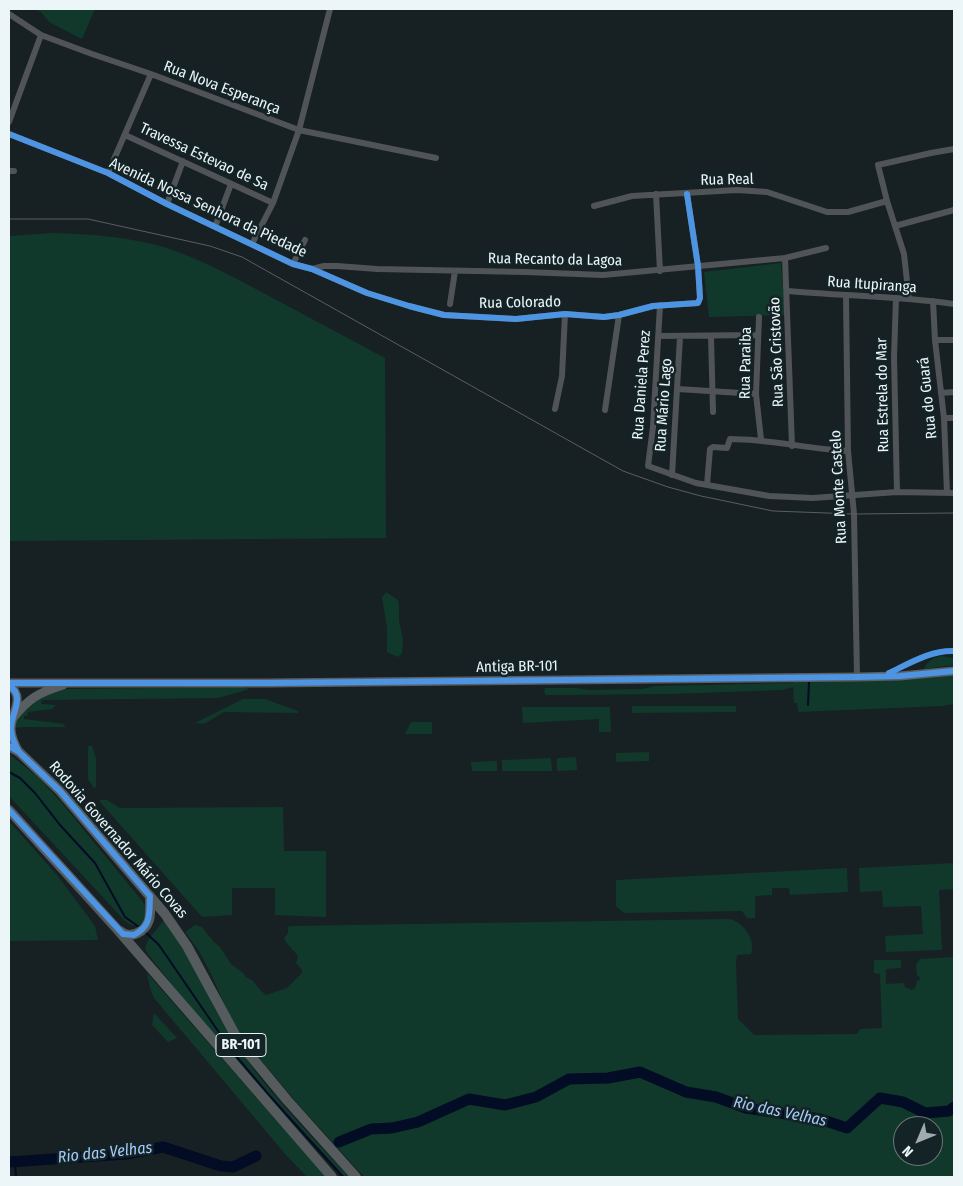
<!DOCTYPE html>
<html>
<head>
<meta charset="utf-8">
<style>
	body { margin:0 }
	#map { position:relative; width:963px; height:1186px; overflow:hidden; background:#172022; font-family:"Fira Sans Condensed",sans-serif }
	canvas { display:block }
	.frame { position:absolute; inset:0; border:10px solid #ecf6f8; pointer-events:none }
	.north { position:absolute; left:893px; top:1116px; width:50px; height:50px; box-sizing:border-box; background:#132326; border:1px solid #6a777a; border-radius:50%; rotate:225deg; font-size:14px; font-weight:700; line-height:20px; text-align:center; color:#ecf6f8 }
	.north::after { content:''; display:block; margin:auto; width:18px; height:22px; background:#a1abad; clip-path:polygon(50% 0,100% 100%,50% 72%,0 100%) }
</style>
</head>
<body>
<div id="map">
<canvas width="963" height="1186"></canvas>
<div class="frame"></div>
<div class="north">N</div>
</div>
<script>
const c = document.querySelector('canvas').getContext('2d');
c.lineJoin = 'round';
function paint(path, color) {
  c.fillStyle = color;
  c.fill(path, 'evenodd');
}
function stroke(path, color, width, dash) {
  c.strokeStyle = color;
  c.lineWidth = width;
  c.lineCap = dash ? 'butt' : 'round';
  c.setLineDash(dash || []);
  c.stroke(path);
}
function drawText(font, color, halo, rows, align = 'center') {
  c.font = font + ' "Fira Sans Condensed",sans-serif';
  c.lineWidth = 5;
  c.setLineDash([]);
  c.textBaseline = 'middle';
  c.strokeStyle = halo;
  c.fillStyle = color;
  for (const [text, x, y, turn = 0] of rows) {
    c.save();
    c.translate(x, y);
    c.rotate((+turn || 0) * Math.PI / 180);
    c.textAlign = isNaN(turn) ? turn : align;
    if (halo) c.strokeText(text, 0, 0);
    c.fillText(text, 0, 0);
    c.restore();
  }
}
const green = new Path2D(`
	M34,9H95L82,39L49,22L41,12Z
	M53,233C91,234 131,237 167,248C203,260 237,279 271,297C309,317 347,338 385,358L386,538L9,541V236Z
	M781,263L785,315L709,317L704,272Z
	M386,592L398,600L399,606V621L403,638L402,653L398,657L387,652V628L382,597Z
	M941,656L954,658V665L924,669C928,660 933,658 941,656Z
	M954,672V704L942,706L798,712L797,703H794L793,687L782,690L671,694L546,695L544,692L545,688H575L590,690L643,689L655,686L793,683V677Z
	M241,687L250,689L218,698L42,700L41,704L56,705L52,709L28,712L27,716H24V719L64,724L65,728L63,727H20L18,728L15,727L16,721L32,702L63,689Z
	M243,699H265L298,711V713L224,712L204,724L195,723Z
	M632,706H736V712L632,713Z
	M522,707H610L611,732H599V719L523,723Z
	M411,722H432V734H405Z
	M88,746H92L96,758V787L94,788L88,779Z
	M649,752V761L616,762V753Z
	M9,754L39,778L61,802L143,902C152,917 140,935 124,920L9,796Z
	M576,757L577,770L557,771V758Z
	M551,758L552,771H502V760Z
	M497,761V771H472L471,762Z
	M100,800H107L120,808L283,807L284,851H326V917L275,915V888H232V915L202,917L100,802Z
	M9,821L57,875L95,926L98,940L9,941Z
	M954,863V889L939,890L942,950L886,952L885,936L923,934L921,906L883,907L882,891L860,892L859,868Z
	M847,868L848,892L790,895L789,888H772V895L755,896V918H747L742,911L624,913L616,906V880Z
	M729,919C744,922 756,940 751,954L737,955L736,963L738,1019L754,1035L857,1034L860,1029L882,1028L880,974L874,973V960H901V968L886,969V984L904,983L905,987L911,990L915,988L917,981L920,980L919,976H917L916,965L920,959L954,957V1177H364L297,1103L245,1041L227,1011L212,976L199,951L185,932L195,925L202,927L214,942L220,947L231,964L243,973L246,977L253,981L260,990L266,995L287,988L302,973V970L296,963L298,956L285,941L284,938L288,933V927L290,926ZM903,1126H933V1156H903Z
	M164,920C175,935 185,949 193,965C207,992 218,1018 235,1043C267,1092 310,1134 349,1177H345C278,1104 208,1032 147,953L145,948L148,940Z
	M147,973L326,1177H307L286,1155L154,998L150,988Z
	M154,1013L177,1038L168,1042L152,1025Z`);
const stream = new Path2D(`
	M808,705L809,682
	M9,772L20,778L35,793L60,825L95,863L125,917L139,927
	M145,932L159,945L231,1050L268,1094L343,1177
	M15,1162L16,1177`);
const river = new Path2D(`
	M339,1142L371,1129L392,1128L418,1122L469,1099L505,1105L536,1097L569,1079L608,1078L640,1072L686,1092L716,1097L746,1108L820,1119L847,1128L880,1098L903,1102L925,1113L949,1111L954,1107
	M9,1162L126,1154L163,1147L221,1166L233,1167L256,1156`);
const minor = new Path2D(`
	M9,14L41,35L92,54L151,74L299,130L436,158
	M9,122L41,35
	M9,134L108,173L167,204L293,264L312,269L367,293L409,306L444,315L516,319L565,314L604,317L619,315L653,306L698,303L700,298L698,266L687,194
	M125,135L273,203
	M9,171H14
	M108,173L151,74
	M656,194L660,271
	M167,204L183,161
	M594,206L632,196L737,190L767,192L827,212H848L887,201
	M895,226L954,210
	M215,227L231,184
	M252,244L273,203L299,130L330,9
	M785,258L792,446
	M293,264L305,240
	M312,269L324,266H337L377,269L525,272L603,275L785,258L826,248
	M788,291C843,296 899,296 954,304
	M846,296L848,451L854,514L857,677
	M896,298L894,357L897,492
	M909,299L904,254L887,201L878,165L931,153L954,149
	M933,301L935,340L944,418L947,493
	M450,304L455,271
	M660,305L653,427L648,466L696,483L769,496L813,498L897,492L954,493
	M759,317L756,394L761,439
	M659,336L758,335
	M711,336L713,412
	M935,340H954
	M678,389L756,394
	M941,393L954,392
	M555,409L562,376L565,314
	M605,410L619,315
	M944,418H954
	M672,475L680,337
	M707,485L710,449L713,447L727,448L730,439C770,439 808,449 848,451`);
const major = new Path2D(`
	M9,683H268L857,677L900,676L954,671
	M9,685C26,698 11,712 11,729C11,737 15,745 19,752
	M13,718C29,698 38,693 63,685`);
const highway = new Path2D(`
	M9,746L19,752L60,791L165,914L187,946L239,1042L287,1100L356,1177
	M9,810L117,929L332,1177
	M120,931C130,940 145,932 149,920C151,913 150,903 150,896`);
const tram = new Path2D(`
	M9,219H88L210,246L242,257L623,471L668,487L701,496L773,511L854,514L954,513`);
const cycleway = new Path2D(`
	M9,134L108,173L167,204L293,264L312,269L367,293L409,306L444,315L516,319L565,314L604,317L619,315L653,306L698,303L700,298L698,266L687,194
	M889,673C910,663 931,650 954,651
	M9,683H268L857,677L900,676L954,671
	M9,685C26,698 11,712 11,729C11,737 15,745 19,752
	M9,746L19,752L60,791L150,896C149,914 152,925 134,935L123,934L9,810`);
const shields = [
	[241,1045,50]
];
const shieldNames = [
	["BR-101",241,1045]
];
const streetNames = [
	["Rua Nova Esperança",222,88,21],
	["Travessa Estevao de Sa",204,157,25],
	["Rua Real",727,180,-1],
	["Avenida Nossa Senhora da Piedade",208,208,25],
	["Rua Recanto da Lagoa",555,260,1],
	["Rua Itupiranga",872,285,4],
	["Rua Colorado",520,303,-1],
	["Rua São Cristovão",777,352,-92],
	["Rua Paraiba",746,363,-89],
	["Rua Daniela Perez",642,385,-86],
	["Rua Estrela do Mar",883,395,-91],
	["Rua do Guará",928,398,-96],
	["Rua Mário Lago",664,405,-86],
	["Rua Monte Castelo",839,487,-93],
	["Antiga BR-101",517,667,-1],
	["Rodovia Governador Mário Covas",118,840,49]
];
const waterNames = [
	["Rio das Velhas",780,1112,12],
	["Rio das Velhas",105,1153,-6]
];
paint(green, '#11392b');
stroke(stream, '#020c24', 2);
stroke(river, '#020c24', 11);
stroke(minor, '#515456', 6);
stroke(major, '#5a5e60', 9);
stroke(highway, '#565c5e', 10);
stroke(tram, '#5a5f60', 1);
stroke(cycleway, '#4d94e3', 6);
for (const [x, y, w] of shields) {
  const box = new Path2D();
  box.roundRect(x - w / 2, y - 11.5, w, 23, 4);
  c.fillStyle = '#132326';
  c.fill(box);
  stroke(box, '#ecf6f8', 1);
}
drawText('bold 14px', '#ecf6f8', null, shieldNames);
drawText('15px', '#ecf6f8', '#132326', streetNames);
drawText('italic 16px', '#a5cbfa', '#132326', waterNames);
</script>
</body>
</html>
